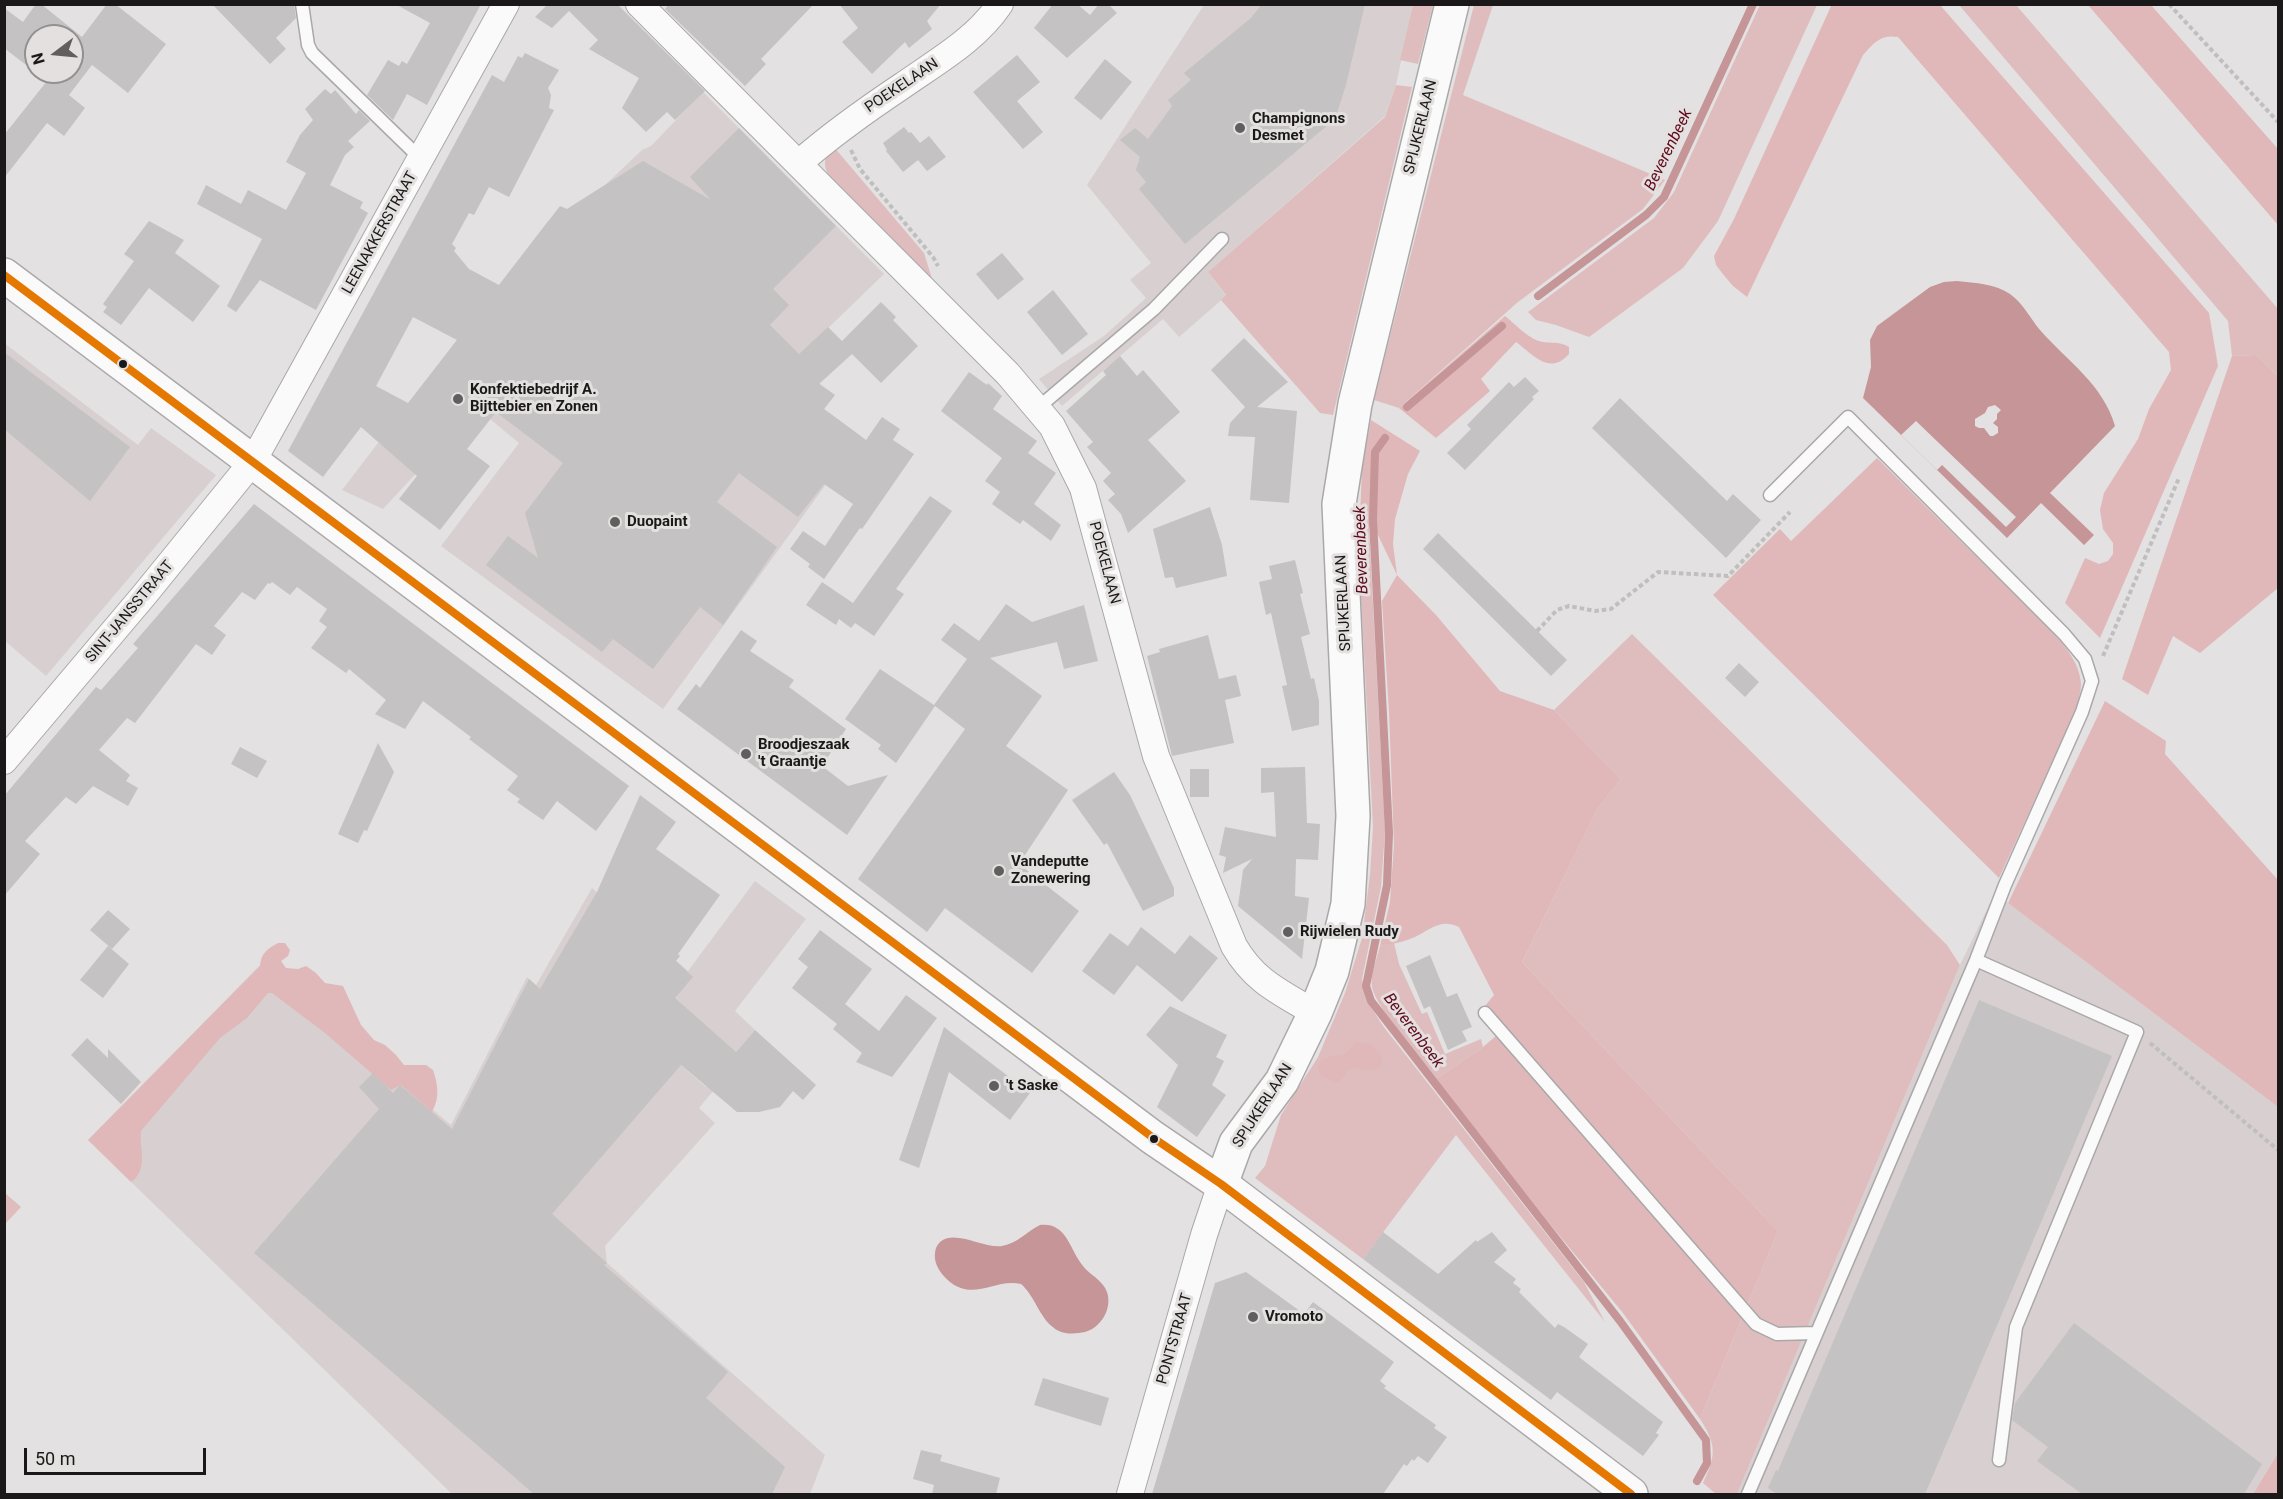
<!DOCTYPE html>
<html>
<head>
<meta charset="utf-8">
<style>
	body { margin:0 }
	#map { position:relative; width:2283px; height:1499px; overflow:hidden; background:#e3e1e1; font-family:Roboto,sans-serif }
	canvas { display:block }
	.frame { position:absolute; inset:0; border:6px solid #1a1818; pointer-events:none }
	.north { position:absolute; left:24px; top:24px; width:60px; height:60px; box-sizing:border-box; background:#e4e0e0; border:2px solid #939090; border-radius:50%; rotate:254deg; font-size:16px; font-weight:700; line-height:24px; text-align:center; color:#1a1818 }
	.north::after { content:''; display:block; margin:auto; width:21px; height:27px; background:#605e5e; clip-path:polygon(50% 0,100% 100%,50% 72%,0 100%) }
	.scale { position:absolute; left:24px; top:1448px; width:182px; height:27px; box-sizing:border-box; border:3px solid #1a1818; border-top:0; padding-left:8px; font-size:18px; line-height:21px; white-space:nowrap; color:#1a1818; -webkit-text-stroke:4px #e4e0e0; paint-order:stroke }
</style>
</head>
<body>
<div id="map">
<canvas width="2283" height="1499"></canvas>
<div class="frame"></div>
<div class="north">N</div>
<div class="scale">50 m</div>
</div>
<script>
const c = document.querySelector('canvas').getContext('2d');
c.lineJoin = 'round';
function paint(path, color) {
  c.fillStyle = color;
  c.fill(path, 'evenodd');
}
function stroke(path, color, width, dash) {
  c.strokeStyle = color;
  c.lineWidth = width;
  c.lineCap = dash ? 'butt' : 'round';
  c.setLineDash(dash || []);
  c.stroke(path);
}
function drawText(font, color, halo, rows, align = 'center') {
  c.font = font + ' Roboto,sans-serif';
  c.lineWidth = 6;
  c.setLineDash([]);
  c.textBaseline = 'middle';
  c.strokeStyle = halo;
  c.fillStyle = color;
  for (const [text, x, y, turn = 0] of rows) {
    c.save();
    c.translate(x, y);
    c.rotate((+turn || 0) * Math.PI / 180);
    c.textAlign = isNaN(turn) ? turn : align;
    if (halo) c.strokeText(text, 0, 0);
    c.fillText(text, 0, 0);
    c.restore();
  }
}
const built = new Path2D(`
	M1204,5H1413L1396,85L1385,116L1208,272L1226,296L1179,337L1163,319L1062,406L1039,379L1104,336L1146,298L1130,280L1151,263L1087,185Z
	M703,92L884,274L792,363L835,395L824,409L861,436L663,709L441,546L519,443L490,419L421,468L383,509L342,490L548,221L605,185L642,150L651,146Z
	M4,343L138,445L151,428L216,475L46,676L5,641Z
	M755,881L806,919L735,1011L755,1030L736,1052L660,1047L706,1087L708,1085L714,1090L699,1108L715,1123L605,1246L607,1263L825,1455L810,1494H452L88,1140L260,965L451,1125L527,977L536,985L592,888L688,971Z
	M1995,893L2278,1107V1453L2253,1494H1737L1960,965Z`);
const green = new Path2D(`
	M1413,5H1433L1418,64L1400,60Z
	M1474,5H1493L1463,95L1665,180L1643,209L1518,302L1399,408L1374,400Z
	M1760,5H1817L1718,221L1683,268L1589,337L1556,325L1536,320L1528,312L1654,218L1674,192Z
	M1959,5H2016L2278,309V376L2256,355L2232,356L2228,321Z
	M1396,85L1412,87L1333,415L1320,413L1221,300L1226,295L1208,272L1385,117Z
	M833,146L924,253L933,282L829,176C822,163 825,157 833,146Z
	M1360,517L1369,528L1385,831L1381,887L1362,979L1367,1001L1383,1026L1584,1282L1605,1322L1456,1135L1363,1259L1255,1178L1265,1166L1281,1115L1318,1057L1345,993L1362,938L1370,875L1373,827L1361,596Z
	M1632,634L1947,945L1960,965L1737,1494H1716L1703,1483C1716,1456 1717,1445 1700,1419L1778,1231L1522,962L1598,808L1621,779L1554,710Z
	M1394,943L1399,964L1422,1014L1427,1012L1445,1054L1481,1039L1483,1047L1436,1079C1420,1059 1377,1009 1372,987C1370,974 1377,959 1380,946Z
	M5,1193L21,1207L5,1224Z`);
const forest = new Path2D(`
	M1832,4L1940,5L2209,313L2218,366L2100,638L2065,603L2085,558L2099,564L2108,561L2113,554V543L2103,529L2100,510L2104,493L2138,439L2149,409L2171,370L2169,352L1898,37C1880,34 1874,43 1863,55L1747,297L1733,286L1722,273L1716,265L1714,256L1734,219Z
	M2088,5H2151L2278,149V225Z
	M1505,316C1515,324 1525,335 1536,340C1548,345 1559,340 1569,347V354C1549,376 1534,355 1516,342L1481,379L1490,391L1436,438L1399,408Z
	M2256,355L2278,376V588L2200,653L2173,636L2148,695L2122,679L2232,356Z
	M1371,420L1420,451L1408,474L1395,519L1393,544L1397,575L1436,615L1500,691L1554,710L1621,779L1598,808L1522,962L1778,1231L1700,1419L1623,1313L1549,1223L1436,1079L1483,1047L1504,1029L1485,1006L1494,995L1459,927C1439,917 1428,932 1410,939C1400,943 1390,944 1380,946L1390,902L1394,845L1389,711L1382,601L1397,575L1378,535L1369,528L1360,517L1362,469Z
	M1877,458L2041,621C2057,637 2080,659 2081,684C2081,692 2078,700 2077,708L1999,878L1713,595L1780,529L1791,541Z
	M2105,701L2166,741L2165,754L2278,880V1107L2008,903Z
	M278,943H285L290,950L288,956L281,961L286,968L298,969L306,966L316,973L325,983L343,986L361,1025L374,1040L385,1045L396,1055L404,1065H426L433,1070C438,1085 440,1097 432,1112L401,1085L391,1090L325,1033L272,993H268L247,1018L220,1038L141,1131C139,1148 149,1170 131,1182L88,1140L260,966C261,953 267,949 278,943Z
	M1356,1042L1371,1044C1378,1051 1386,1057 1380,1068C1370,1073 1360,1066 1349,1069L1344,1077L1337,1082L1322,1077L1318,1070L1320,1061L1331,1056L1345,1054Z
	M2278,1453V1494H2253Z`);
const water = new Path2D(`
	M1957,281C1975,283 1996,284 2010,294C2023,303 2030,318 2040,330C2067,361 2103,384 2115,426L2050,493L2094,535L2084,545L2041,503L2007,538L1863,398L1871,367L1870,340L1877,326L1930,287L1944,282ZM1995,405L2001,410L1997,414V419L1993,423L1998,427V433L1993,436H1990L1984,428H1979L1975,426V419L1985,413L1988,407Z
	M1040,1225C1067,1222 1069,1249 1083,1266C1088,1273 1097,1277 1103,1285C1116,1301 1104,1327 1085,1332C1075,1334 1062,1335 1054,1328C1039,1317 1035,1296 1021,1284C993,1277 970,1307 942,1274C936,1266 933,1258 936,1248C947,1224 982,1249 1002,1246C1018,1243 1026,1232 1040,1225Z`);
const pier = new Path2D(`
	M1916,421L2016,517L2006,527L1942,465L1937,470L1901,435Z`);
const stream = new Path2D(`
	M1538,296L1646,215L1664,197L1753,4
	M1407,407L1502,326
	M1385,438L1375,452L1373,520L1389,833L1387,885L1366,986L1371,1001L1620,1321L1706,1440L1707,1463L1697,1481`);
const building = new Path2D(`
	M36,4H41L82,37L107,4H115L166,44L128,93L92,65L69,95L85,108L64,136L47,123L4,178V135L47,81L4,48V8L23,22ZM36,36H72V72H36Z
	M212,4H294L296,18L276,38L286,49L270,64Z
	M395,4H481L427,105L407,94L393,120L367,95L388,60L399,66L402,61L407,64L430,23Z
	M548,4H617L705,91L675,120L667,112L646,132L622,108L639,78L589,49L598,40L569,11L552,28L535,17Z
	M669,4H814L761,59L766,64L745,86L665,9Z
	M839,4H941L927,21L932,29L909,48L905,42L872,74L842,42L858,28Z
	M1053,4H1077L1090,15L1099,4H1108L1117,13L1067,58L1034,28Z
	M1262,4H1365L1346,85L1335,119L1185,244L1139,189L1146,182L1136,170L1140,157L1120,140L1135,128L1148,139L1172,106L1168,100L1191,80L1184,73L1251,18Z
	M525,53L559,70L548,88L551,95L549,108L554,110L509,197L489,187L474,215L469,213L452,244L456,248L454,251L469,269L499,285L560,206L567,209L643,161L711,200L690,177L739,128L836,226L773,289L789,305L770,325L799,354L828,327L842,341L881,302L896,317L893,320L918,346L881,383L852,354L819,384L835,395L824,409L866,440L882,417L900,429L893,440L914,454L862,529L860,528L824,579L808,567L810,564L790,549L803,531L825,546L853,504L824,484L798,517L739,473L717,502L777,547L723,625L700,607L653,669L613,639L602,652L486,565L508,536L538,558L525,513L563,463L496,412L467,449L490,466L440,530L399,499L417,476L361,427L323,477L288,451L492,75L504,82L518,56L522,58ZM413,317L457,340L408,403L376,386Z
	M1017,55L1040,82L1017,101L1043,132L1023,149L973,92Z
	M1105,59L1132,82L1101,120L1074,98Z
	M325,89L331,94L335,90L356,114L359,110L370,121L348,141L354,147L345,155L330,185L363,202L360,208L368,213L316,310L260,280L236,312L227,306L262,239L197,204L206,185L241,204L248,190L286,210L306,173L286,162L300,135L313,120L305,109Z
	M904,127L909,133L911,132L920,143L929,136L946,157L927,171L918,160L903,172L886,151L887,150L883,143Z
	M149,221L184,240L175,253L220,286L193,322L149,288L121,325L103,312L107,307L103,304L134,261L124,254Z
	M1002,253L1024,279L998,300L976,274Z
	M1053,290L1088,334L1062,355L1027,312Z
	M1244,338L1288,382L1257,407L1297,411L1289,503L1250,500L1255,437L1228,436L1230,423L1245,407L1211,370Z
	M4,352L130,447L90,501L4,429Z
	M1120,356L1137,376L1143,370L1180,412L1148,440L1186,481L1128,533L1121,514L1108,500L1115,494L1103,481L1111,473L1087,447L1093,442L1066,411L1106,375L1103,371Z
	M969,372L987,385L988,383L1002,396L993,409L1037,441L1028,453L1056,473L1034,504L1061,525L1051,541L1023,520L1020,524L992,504L1000,492L985,481L1002,458L941,411Z
	M1525,377L1539,391L1532,397L1534,399L1465,470L1447,453L1471,429L1467,425L1509,382L1514,387Z
	M1620,398L1727,501L1733,494L1761,520L1726,558L1592,428Z
	M930,496L952,511L896,589L904,594L874,636L855,623L851,628L839,619L836,625L806,605L822,582L853,603Z
	M254,504L629,786L596,831L557,801L543,820L517,802L520,799L507,790L518,776L469,739L471,737L423,701L405,729L375,714L386,700L349,669L346,673L311,648L327,627L319,621L327,609L297,587L290,595L272,582L270,584L268,583L255,600L242,592L214,626L226,635L212,655L196,644L135,723L127,718L99,750L130,775L126,781L138,788L128,806L93,786L76,804L66,797L25,841L40,854L4,896V796L96,687L101,690L138,648L133,644Z
	M1210,507L1222,545L1227,576L1176,588L1173,577L1165,578L1153,529Z
	M1438,533L1567,660L1551,676L1423,549Z
	M1295,560L1303,593L1300,594L1310,634L1301,637L1311,679L1314,678L1319,701V725L1292,731L1282,686L1287,685L1271,613L1266,615L1259,582L1272,579L1269,566Z
	M1006,604L1032,622L1084,605L1098,661L1064,669L1057,642L990,658L1042,696L1006,746L1068,790L1019,864L1079,911L1032,973L945,908L927,932L858,879L965,729L935,706L896,763L878,749L881,745L845,719L880,669L934,705L967,659L941,640L954,623L979,641Z
	M741,630L757,641L750,651L794,680L789,687L846,729L822,766L848,786L888,775L847,835L677,709L696,684L700,688Z
	M1208,635L1219,679L1236,675L1241,696L1225,700L1234,743L1172,756L1147,656L1160,652L1159,649Z
	M1739,663L1759,682L1745,697L1725,678Z
	M378,743L394,772L367,831L364,830L358,843L338,834Z
	M240,747L267,761L257,778L231,764Z
	M1305,767L1307,823L1320,824L1318,860L1296,859L1295,896L1309,898L1302,959L1238,906L1243,870L1252,859L1223,873L1226,857L1219,855L1225,827L1276,837L1274,792L1261,793V768Z
	M1190,769H1209V797H1190Z
	M1114,772L1130,795L1174,888V896L1143,911L1107,843L1104,845L1072,800Z
	M640,795L676,822L656,849L720,895L678,954L680,956L676,961L693,977L675,998L736,1052L755,1030L816,1085L803,1100L793,1091L780,1107L759,1112H737L681,1065L552,1214L607,1263L604,1265L728,1372L706,1398L785,1467L772,1494H534L254,1253L379,1109L359,1087L373,1073L393,1093L400,1085L452,1129L529,979L540,989L597,892Z
	M108,910L130,929L112,949L90,930Z
	M1141,927L1175,954L1190,935L1218,958L1182,1002L1137,965L1114,995L1082,971L1110,933L1128,946Z
	M820,930L872,969L845,1004L879,1031L906,995L937,1018L892,1077L856,1062L862,1053L833,1029L837,1024L792,988L808,967L798,959Z
	M108,946L129,964L103,998L80,980Z
	M1430,955L1447,997L1457,993L1472,1027L1462,1031L1467,1041L1448,1050L1430,1006L1424,1009L1406,966Z
	M1979,1000L2112,1056L1925,1494H1777L1768,1488L1776,1470L1778,1471Z
	M1170,1006L1227,1035L1216,1057L1224,1061L1212,1085L1226,1095L1197,1137L1157,1107L1178,1065L1146,1035Z
	M944,1027L1030,1093L1010,1120L949,1072L919,1168L899,1160Z
	M87,1038L108,1058V1049L141,1082L121,1104L71,1055Z
	M1383,1232L1438,1274L1476,1240L1477,1242L1492,1232L1507,1250L1494,1262L1516,1279L1513,1283L1521,1289L1519,1292L1555,1328L1558,1324L1564,1327L1588,1344L1579,1357L1663,1422L1656,1433L1659,1435L1643,1456L1557,1392L1551,1400L1363,1259Z
	M1246,1272L1304,1314L1313,1302L1394,1362L1380,1381L1386,1386L1384,1388L1436,1425L1434,1428L1447,1437L1428,1463L1418,1456L1414,1461L1412,1459L1407,1466L1404,1464L1383,1494H1152L1215,1283Z
	M2074,1323L2262,1464L2244,1494H2082L2037,1461L2048,1447L2012,1420L2015,1403Z
	M1043,1378L1109,1398L1101,1426L1034,1405Z
	M921,1450L942,1455L940,1461L1000,1478L996,1494H932L934,1485L913,1479Z`);
const path = new Path2D(`
	M2169,4L2278,122
	M851,150L860,169L933,257L938,266
	M1537,631L1557,610L1569,606L1595,611L1611,609L1658,572L1728,576L1790,512
	M2103,656L2179,478
	M2150,1043L2278,1150`);
const lane = new Path2D(`
	M302,4L308,45L312,53L421,159
	M1039,407L1154,309L1222,239
	M1976,960L2137,1032L2016,1327L1999,1460
	M1485,1013L1756,1324L1777,1334L1816,1333
	M1748,1494L1976,960L2005,885L2082,712L2092,681L2085,659L2064,634L1848,417L1770,495`);
const street = new Path2D(`
	M639,4L1008,374L1052,426L1083,488L1156,756L1234,946C1255,982 1280,992 1315,1013
	M799,163C831,135 866,110 902,86C936,62 976,40 1000,4
	M4,761L145,594L253,461L506,4
	M1130,1494L1204,1235L1221,1184`);
const secondary = new Path2D(`
	M1221,1184L1236,1143L1282,1081L1315,1013L1332,971L1348,904L1353,816L1339,504L1355,404L1452,4`);
const primary = new Path2D(`
	M4,275L1152,1137L1221,1184L1631,1494`);
const bus1 = new Path2D(`
	M4,275L1152,1137L1221,1184L1631,1494`);
const markers = [
	[1240,128,6,"#605e5e"],
	[123,364,5,"#1a1818"],
	[458,399,6,"#605e5e"],
	[615,522,6,"#605e5e"],
	[746,754,6,"#605e5e"],
	[999,871,6,"#605e5e"],
	[1288,932,6,"#605e5e"],
	[994,1086,6,"#605e5e"],
	[1154,1139,5,"#1a1818"],
	[1253,1317,6,"#605e5e"]
];
const streetNames = [
	["POEKELAAN",902,86,-34],
	["SPIJKERLAAN",1421,127,-76],
	["LEENAKKERSTRAAT",380,233,-61],
	["POEKELAAN",1104,563,75],
	["SPIJKERLAAN",1344,603,-93],
	["SINT-JANSSTRAAT",130,612,-50],
	["SPIJKERLAAN",1263,1106,-57],
	["PONTSTRAAT",1175,1339,-74]
];
const poiNames = [
	["Champignons",1252,119],
	["Desmet",1252,136],
	["Konfektiebedrijf A.",470,390],
	["Bijttebier en Zonen",470,407],
	["Duopaint",627,522],
	["Broodjeszaak",758,745],
	["'t Graantje",758,762],
	["Vandeputte",1011,862],
	["Zonewering",1011,879],
	["Rijwielen Rudy",1300,932],
	["'t Saske",1006,1086],
	["Vromoto",1265,1317]
];
const waterNames = [
	["Beverenbeek",1669,150,-64],
	["Beverenbeek",1362,550,-92],
	["Beverenbeek",1413,1031,53]
];
paint(built, '#d8d0d0');
paint(green, '#dfbdbe');
paint(forest, '#e0b8b9');
paint(water, '#c59597');
paint(pier, '#e3e1e1');
stroke(stream, '#c59597', 8);
paint(building, '#c4c2c2');
stroke(lane, '#aaa8a8', 15);
stroke(street, '#aaa8a8', 28);
stroke(secondary, '#aaa8a8', 36);
stroke(primary, '#aaa8a8', 36);
stroke(path, '#c0bfbf', 4, [4.5, 3]);
stroke(lane, '#fbfafa', 12);
stroke(street, '#fbfafa', 26);
stroke(secondary, '#fbfafa', 33);
stroke(primary, '#fbfafa', 33);
stroke(bus1, '#e47801', 8);
for (const [x, y, r, color] of markers) {
  const dot = new Path2D();
  dot.arc(x, y, r, 0, 2 * Math.PI);
  c.fillStyle = color;
  c.fill(dot);
  stroke(dot, '#e4e0e0', 2);
}
drawText('15px', '#1a1818', '#e4e0e0', streetNames);
drawText('bold 15px', '#1a1818', '#e4e0e0', poiNames, 'left');
drawText('italic 16px', '#5e081a', '#e4e0e0', waterNames);
</script>
</body>
</html>
